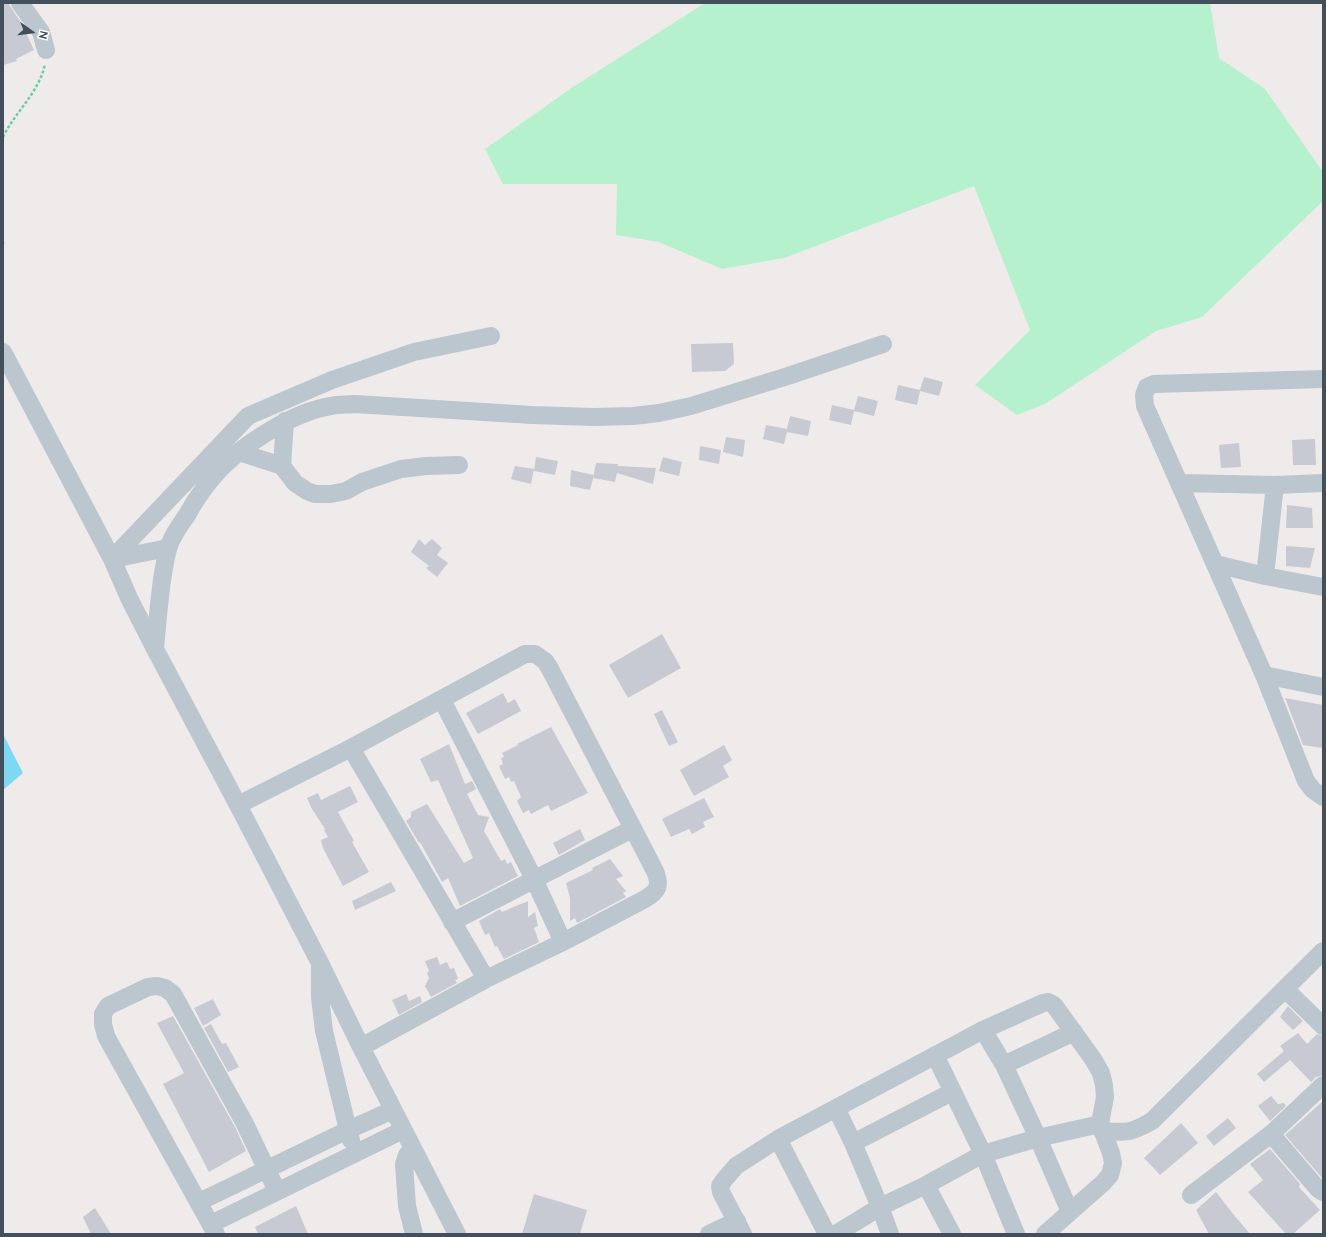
<!DOCTYPE html>
<html>
<head>
<meta charset="utf-8">
<style>
	body { margin:0 }
	#map { position:relative; width:1326px; height:1237px; overflow:hidden; background:#efebeb; font-family:Ubuntu,sans-serif }
	canvas { display:block }
	.frame { position:absolute; inset:0; border:4px solid #434f5a; pointer-events:none }
	.north { position:absolute; left:12px; top:12px; width:40px; height:40px; -webkit-text-stroke:3px #fff; paint-order:stroke; rotate:104deg; font-size:11px; font-weight:700; line-height:16px; text-align:center; color:#434f5a }
	.north::after { content:''; display:block; margin:auto; width:14px; height:18px; background:#434f5a; clip-path:polygon(50% 0,100% 100%,50% 72%,0 100%) }
</style>
</head>
<body>
<div id="map">
<canvas width="1326" height="1237"></canvas>
<div class="frame"></div>
<div class="north">N</div>
</div>
<script>
const c = document.querySelector('canvas').getContext('2d');
c.lineJoin = 'round';
function paint(path, color) {
  c.fillStyle = color;
  c.fill(path, 'evenodd');
}
function stroke(path, color, width, dash) {
  c.strokeStyle = color;
  c.lineWidth = width;
  c.lineCap = dash ? 'butt' : 'round';
  c.setLineDash(dash || []);
  c.stroke(path);
}
const green = new Path2D(`
	M705,3H1210L1219,58L1265,89L1323,172V201L1202,317L1156,331L1045,404L1017,415L975,385L1030,330L974,186L784,258L722,269L659,242L616,235L617,184H503L485,149L573,87Z`);
const water = new Path2D(`
	M3,734L23,773L3,790Z`);
const building = new Path2D(`
	M3,3H8L22,24L34,50L16,59L17,61L3,65Z
	M733,343L734,364L725,371L692,372L691,344Z
	M924,377L943,382L939,396L920,391L917,405L895,400L898,385L920,390Z
	M858,396L878,401L874,416L854,411L851,425L829,420L832,405L854,410Z
	M790,416L811,421L808,436L787,432L784,444L763,439L766,425L787,429Z
	M726,437L745,440L743,457L723,452Z
	M1315,439L1316,465H1293L1292,440Z
	M1239,443L1241,467L1221,468L1219,445Z
	M700,446L721,450L719,464L699,460Z
	M536,457L558,461L555,475L534,471Z
	M663,457L682,462L679,476L659,471Z
	M596,463L618,464V466L656,468L653,484L617,473L615,482L593,478Z
	M515,466L534,469L531,484L511,479Z
	M571,470L594,475L590,490L570,486Z
	M1287,505L1312,508L1313,528H1286Z
	M419,539L425,545L432,539L442,548L437,555L448,563L437,577L426,568L429,566L411,552Z
	M1286,546L1315,548L1310,568L1286,566Z
	M662,634L681,668L628,698L609,665Z
	M503,693L508,703L515,699L521,711L478,734L466,713Z
	M1285,698L1323,705V748L1303,745Z
	M662,710L678,742L669,746L654,714Z
	M551,727L588,793L551,811L548,805L531,814L529,810L523,813L517,801L521,797L514,781L511,782L509,777L505,779L499,766L503,764L501,758L504,757L502,753L518,745L517,744Z
	M449,744L465,784L472,781L476,789L467,794L478,815L489,817L484,831L501,861L505,859L507,864L511,862L518,876L460,906L448,878L442,882L420,842L419,843L406,821L411,817V812L427,804L464,863L473,858L438,780L431,782L420,759Z
	M724,745L732,760L723,766L729,777L694,796L680,770Z
	M350,786L358,802L338,812L354,841L352,842L369,872L343,886L323,848L321,840L328,837L324,830L325,829L312,809L307,798L318,793L321,800Z
	M704,798L714,817L703,822L705,827L692,834L689,829L671,837L662,819Z
	M580,829L585,840L559,855L553,843Z
	M610,859L623,876L616,879L626,891L623,893L626,897L577,923L575,918L570,921V898L566,883L593,870L592,868Z
	M391,882L396,891L355,910L352,901Z
	M528,901V917L535,912L538,926L534,928L539,942L504,959L497,946L495,947L489,933L485,935L479,921L500,909L502,912Z
	M437,957L440,965L447,962L450,969L454,968L458,979L455,980L457,983L431,997L425,986L429,978L427,973L429,971L425,961Z
	M406,994L409,1001L420,996L422,1002L399,1015L392,1000Z
	M213,999L221,1015L203,1026L194,1008Z
	M1288,1006L1303,1021L1293,1030L1280,1017Z
	M173,1016L235,1127L246,1151L209,1172L163,1084L184,1073L157,1023Z
	M211,1024L222,1044L226,1043L239,1067L228,1072L204,1028Z
	M1298,1033L1307,1044L1317,1034L1323,1036V1075L1316,1077L1311,1082L1290,1060L1264,1082L1257,1074L1284,1051L1280,1046Z
	M1271,1096L1278,1104L1284,1103L1286,1106L1270,1121L1258,1106Z
	M1323,1101V1179L1285,1135Z
	M1228,1118L1236,1128L1214,1146L1206,1136Z
	M1181,1123L1198,1143L1160,1175L1144,1158Z
	M1270,1149L1300,1184L1299,1187L1320,1210L1293,1234H1286L1248,1192L1263,1180L1250,1164Z
	M1216,1192L1234,1215L1250,1234H1209L1196,1210Z
	M534,1194L587,1210L580,1234H522Z
	M296,1206L308,1234H258L255,1227Z
	M95,1208L111,1234H91L83,1217Z`);
const path = new Path2D(`
	M3,137C15,112 39,93 45,64
	M3,242V244`);
const minor = new Path2D(`
	M20,3L41,32L46,50
	M3,352L112,559L129,598L155,649L238,805L320,963L361,1047L457,1234
	M1323,379L1154,384L1147,387L1144,395L1145,406L1264,675L1306,781L1313,790L1323,797
	M239,452L282,466L295,483L307,491L315,494H331L346,491L362,482L401,469L426,466L459,465
	M282,466L285,421
	M1180,483L1275,485L1323,483
	M112,559L248,416L332,380L414,352L491,336
	M112,559L168,548
	M1216,564L1265,576L1323,587
	M1265,576L1275,485
	M155,649C158,618 160,579 168,549C171,537 180,525 187,515C194,502 203,489 213,477C238,447 292,412 331,406C339,404 347,405 355,404L532,415L594,417L633,416L659,413L691,406L788,376L883,344
	M1264,675L1323,687
	M442,700L534,879L563,942
	M351,748L486,979
	M238,805L351,748L525,654H535L545,661L549,667L655,871C661,886 658,891 645,899L563,942L486,979L361,1047
	M452,922L632,829
	M320,968V997L324,1031L348,1130L351,1140
	M1285,989L1323,1026
	M983,1030L1004,1065L1038,1138L1070,1212
	M935,1055L983,1154L1016,1234
	M1004,1065L1074,1032
	M836,1108L853,1143
	M1102,1131C1126,1133 1131,1133 1152,1121L1323,951
	M1271,1134L1318,1189L1323,1192
	M778,1139L827,1234
	M413,1148L407,1155L404,1164L407,1206L414,1234
	M926,1185L952,1234
	M1191,1195L1271,1134L1323,1085
	M199,1202L348,1130L393,1110
	M211,1224L403,1130
	M216,1234L106,1036L103,1024V1014L108,1006L148,987L157,986L165,988L173,994L244,1122L277,1191
	M709,1234L737,1221
	M743,1234L721,1192L720,1186L724,1180L736,1166L778,1139L983,1030L1043,1003L1048,1002L1054,1005L1093,1059L1101,1073L1104,1085L1105,1097L1100,1124L1111,1153L1113,1163L1110,1175L1103,1183L1045,1234
	M836,1234L880,1207L926,1185L983,1154L1038,1138L1100,1124
	M890,1234L880,1207L853,1143L952,1092`);
paint(green, '#b5f1cd');
paint(water, '#7fd8f1');
paint(building, '#c7cad2');
stroke(path, '#6bd0a0', 2.5, [3, 2]);
stroke(minor, '#bbc6cf', 18);
</script>
</body>
</html>
